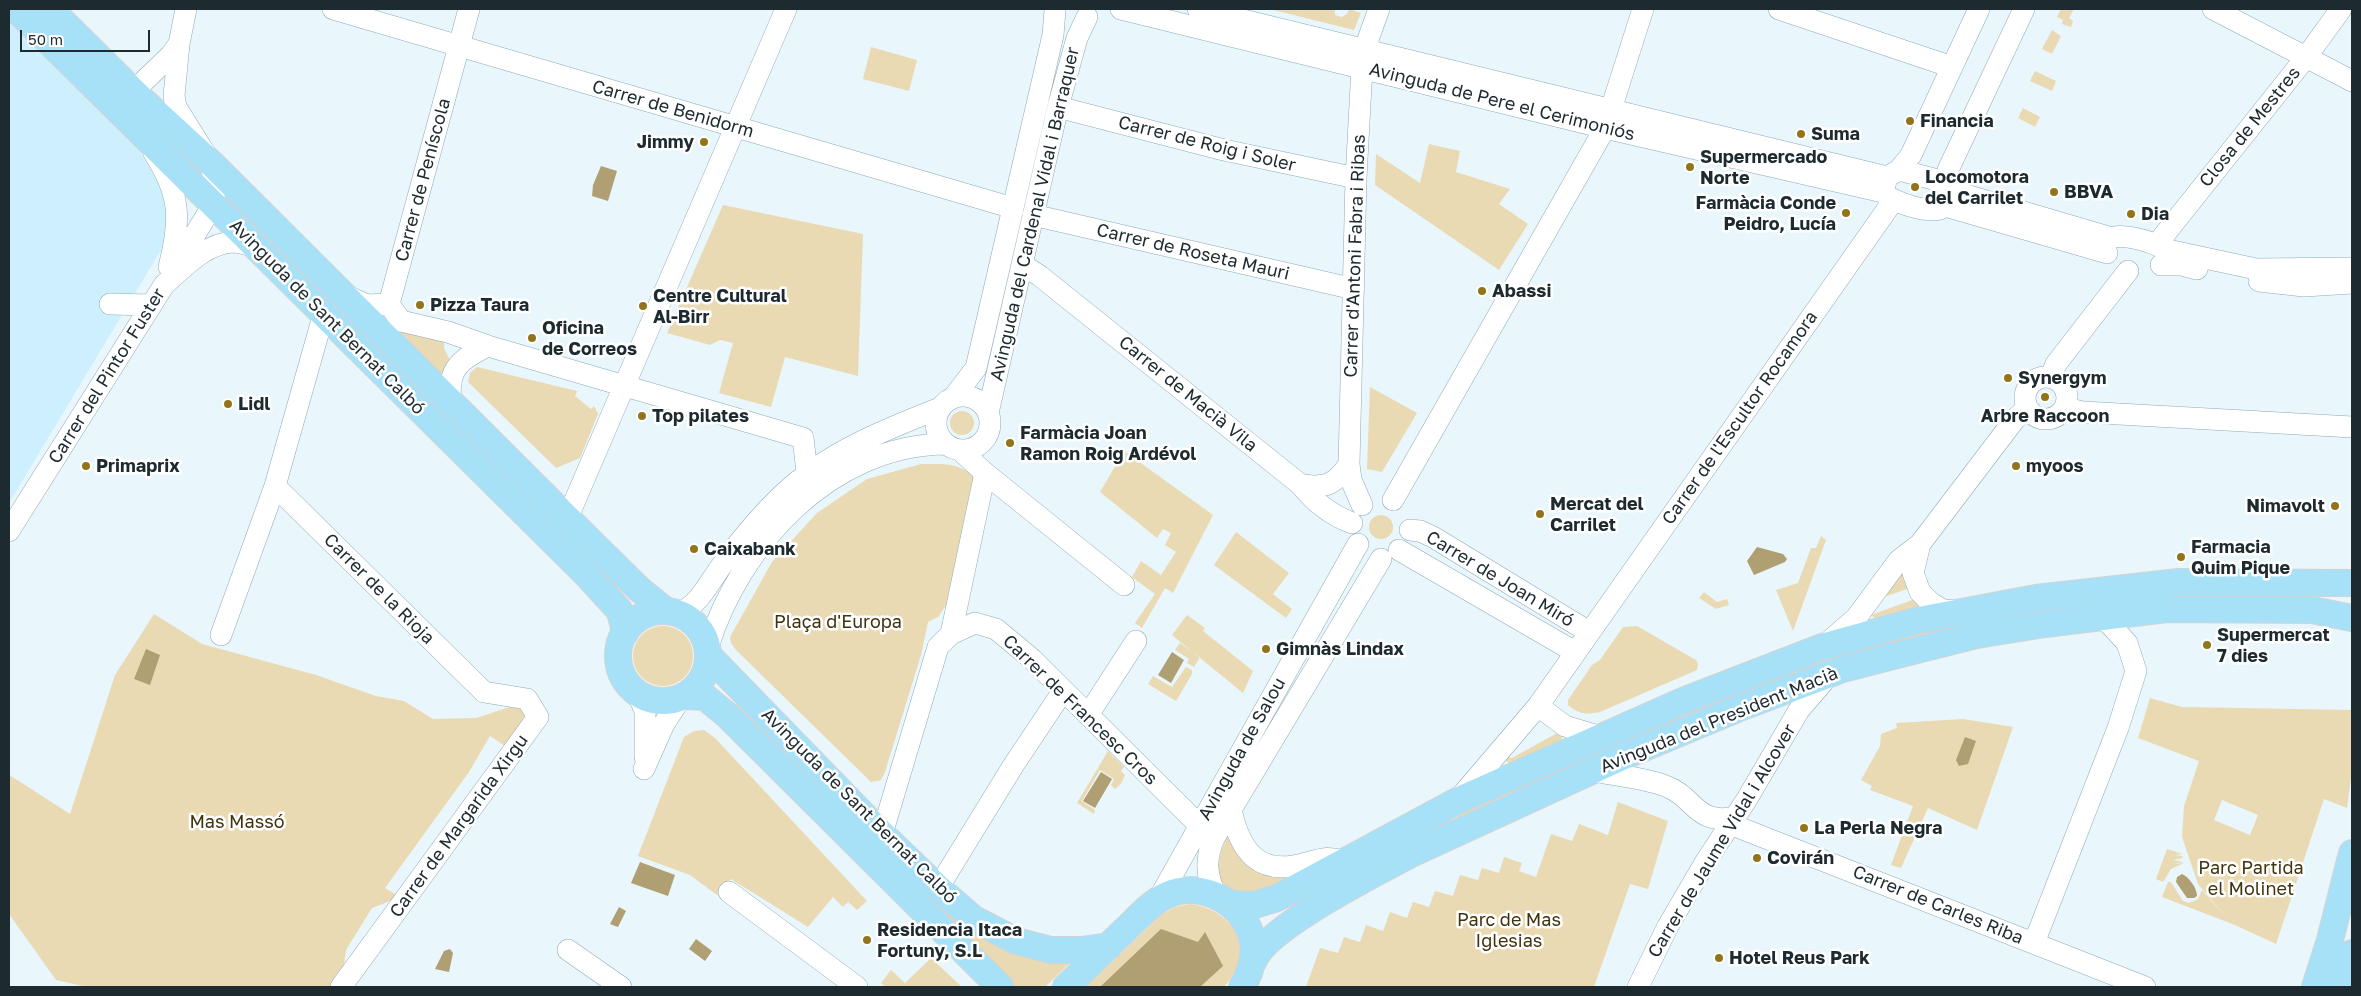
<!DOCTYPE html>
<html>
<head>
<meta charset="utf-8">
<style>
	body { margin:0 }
	#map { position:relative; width:2361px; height:996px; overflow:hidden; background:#e9f6fc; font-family:"Golos Text",sans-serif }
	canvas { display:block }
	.frame { position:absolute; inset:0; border:10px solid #1d2a2f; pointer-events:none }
	.scale { position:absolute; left:20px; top:30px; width:130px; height:22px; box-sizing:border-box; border:2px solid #1d2a2f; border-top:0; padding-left:6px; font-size:15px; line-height:18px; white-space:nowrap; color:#1d2a2f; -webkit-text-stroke:4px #fff; paint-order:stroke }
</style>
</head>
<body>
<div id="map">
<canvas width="2361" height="996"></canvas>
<div class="frame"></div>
<div class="scale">50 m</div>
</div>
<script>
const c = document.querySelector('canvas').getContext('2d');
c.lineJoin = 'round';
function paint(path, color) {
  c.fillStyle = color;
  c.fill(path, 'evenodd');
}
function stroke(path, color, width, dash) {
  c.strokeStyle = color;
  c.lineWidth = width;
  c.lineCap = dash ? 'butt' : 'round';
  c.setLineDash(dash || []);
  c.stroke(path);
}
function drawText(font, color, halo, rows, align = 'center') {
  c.font = font + ' "Golos Text",sans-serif';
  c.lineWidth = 5;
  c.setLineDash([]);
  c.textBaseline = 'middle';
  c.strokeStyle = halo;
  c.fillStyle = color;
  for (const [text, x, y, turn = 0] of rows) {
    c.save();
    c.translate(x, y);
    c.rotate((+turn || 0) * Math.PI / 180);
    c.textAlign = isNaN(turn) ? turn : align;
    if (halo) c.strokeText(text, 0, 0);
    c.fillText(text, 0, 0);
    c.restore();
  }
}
const built = new Path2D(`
	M9,21L140,152L167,196L170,235L9,503Z`);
const green = new Path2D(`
	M1269,9H1335V15L1342,17L1347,14L1349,9L1361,13L1354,30Z
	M2061,9H2074L2069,18L2073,21L2071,27L2062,24L2063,20L2057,17Z
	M2052,30L2061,36L2052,54L2042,49Z
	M871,47L917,60L909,91L863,79Z
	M2035,71L2056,81L2052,91L2030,81Z
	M2023,108L2040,117L2035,127L2018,118Z
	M1429,144L1460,151L1456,172L1510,189L1499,204L1528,224L1499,270L1375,185L1376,154L1420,183Z
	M723,205L863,234L858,376L785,357L771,407L719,393L733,343L720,340L710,345L667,333Z
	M401,330L444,340V348L451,362L445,374L439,375L400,335Z
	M477,367L577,391L575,396L591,409L594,406L598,414L580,458L556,468L468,382L470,373Z
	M1370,387L1417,413L1382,472L1367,469Z
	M950 423a12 12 0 1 1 24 0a12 12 0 1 1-24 0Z
	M1124,451L1213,515L1173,593L1165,588L1142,628L1135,623L1155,594L1132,577L1141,561L1161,575L1176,552L1165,545L1171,533L1163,529L1157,538L1100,492Z
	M921,464C949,464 957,462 979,480L955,592L938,617L928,622L921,655L885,772L881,780L871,782L736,650L731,643L730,637L772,562L817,513L867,479Z
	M1369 527a12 12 0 1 1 24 0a12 12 0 1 1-24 0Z
	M1236,532L1289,573L1273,594L1292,609L1286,618L1214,565Z
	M1821,536L1826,540L1793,631L1776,590L1798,583L1811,548H1816Z
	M1902,570L1910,588L1881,598Z
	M1704,592L1717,602L1727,599L1729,605L1716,609L1699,598Z
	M1915,599L1920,607L1876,619L1871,615Z
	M2089,605L1989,620L1823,664L1729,699L1728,695C1825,660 1923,628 2024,611C2046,608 2067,607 2089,605Z
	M154,614L202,644L316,675L376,696L404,701L433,719L476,718L522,703L527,711L508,748L490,736L469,772L385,888L400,897L372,908L346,950L343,972L337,987H87L56,980L9,914V778L11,776L70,814L115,675Z
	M1187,615L1205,628L1203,631L1253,671L1243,693L1172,635Z
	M633 656a30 30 0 1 1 60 0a30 30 0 1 1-60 0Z
	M1637,626L1696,660L1698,664L1697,670L1600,712C1587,715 1578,714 1568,705V700L1592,665L1600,660L1623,627Z
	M1180,643L1200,657L1194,667L1187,663L1189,659L1175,650Z
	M1186,667L1192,670V674L1176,701L1148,684L1153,676L1172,687Z
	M1716,698L1719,705L1459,818L1456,815Z
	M2150,698L2182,707L2352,710V770L2347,808L2324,799L2276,944L2235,925L2162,897L2168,882H2171L2183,901L2189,903L2198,899L2202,890L2231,923L2198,884L2182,837L2184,806L2199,761L2138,738ZM2222,800L2258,815L2250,835L2214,820Z
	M739,702L945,906L1072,961L1045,987H1014L733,708Z
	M1963,719L2013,727L1977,830L1928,808L1901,868L1891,865L1913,806L1870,790L1872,786L1861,780L1880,746L1881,734L1897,728L1896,723Z
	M704,730L715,738L867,901L857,910L848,902L843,907L833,897L808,927L731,879L717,895L690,875L638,856L684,737L694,731Z
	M1559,732L1563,733L1561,741L1511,764L1505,760L1507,757L1512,758Z
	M1108,751L1124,767L1121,771L1125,775L1121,784L1115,789L1111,785L1114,779L1100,770L1082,801L1095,810L1094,814L1077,803Z
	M1618,802L1668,821L1648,889L1630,884L1594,987H1306L1320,948L1338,953L1344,937L1360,942L1366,925L1383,931L1390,912L1407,918L1413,902L1429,907L1435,891L1453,896L1460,875L1478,880L1482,868L1499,873L1504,857L1522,863L1519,871L1536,877L1551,834L1572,841L1579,824L1608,835Z
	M1228,835L1297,875C1286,880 1261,894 1250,895C1246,896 1239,893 1235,891C1209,884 1219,853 1228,835Z
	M2167,849L2183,854L2175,855L2182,856L2183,858L2173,860L2184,862L2172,864L2184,863L2171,869L2163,882L2156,879Z
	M1190,904C1235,910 1257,951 1224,987H1086L1161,915L1175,907Z
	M931,958L962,987H886L881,983L891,970L905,983Z`);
const water = new Path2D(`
	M601,166L617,171L608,201L592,196L593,185Z
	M1757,547L1783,554L1787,559L1785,562L1754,575L1747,561Z
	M146,649L160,655L150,685L134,679Z
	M1172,652L1184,660L1171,683L1158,675Z
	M1965,737L1976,741L1968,764L1959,766L1956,760Z
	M1101,772L1112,779L1095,808L1083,801Z
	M640,862L675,875L668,896L631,883Z
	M2182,874C2189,877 2197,888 2197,896L2194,898H2187L2176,882L2177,877Z
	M619,907L626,911L618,927L610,924Z
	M1161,929L1198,942L1205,932L1223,966L1200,987H1100Z
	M696,939L712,951L705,961L689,949Z
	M450,949L453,953L449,972L435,969L444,951Z`);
const minor = new Path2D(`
	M333,9L1013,208
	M1121,9L1605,128L1883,192
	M1198,9L1887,177
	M1779,9L1952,67
	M2213,9L2352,81
	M1058,107L1224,150L1356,178
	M135,110L141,84L171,55L179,44
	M154,153C181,195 181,220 169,267
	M1899,170L1911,155L1979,9
	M1899,170L1945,182L1949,190C1948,196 1947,205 1942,208C1932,215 1890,202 1883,192L1887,177Z
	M1945,182L1948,170L2024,9
	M1949,190L2112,238
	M1945,206L2107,253
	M1033,215L1354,289
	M2112,238C2121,233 2156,242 2163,249L2256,269L2352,268
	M2157,244L2307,56L2341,9
	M1023,265L1040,276L1301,485C1315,503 1331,515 1352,523
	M2161,265H2182L2197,269
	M173,270L213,205L215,186L211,163L176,107L174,96L179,44L186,9
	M2259,281L2304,286L2352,283
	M345,295L367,305L389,304L469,9
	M110,304L151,305
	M389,304L401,321L448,332L488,346L803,438L807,472
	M2051,376L2056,364L2128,271
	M2025 398a21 21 0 1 1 42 0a21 21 0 1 1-42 0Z
	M936 423a27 27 0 1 1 54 0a27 27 0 1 1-54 0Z
	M953,398L976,368L1053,35L1055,10
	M451,404C447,370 458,360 488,346
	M2065,408L2083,412L2352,427
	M988,413L1058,107L1077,38L1087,17
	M961,451L985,473L1124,585
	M1301,485C1326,488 1335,485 1349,464
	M275,486L484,692L527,699L538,717L341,987
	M1393,500L1605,128L1643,9
	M1362,505L1351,480L1349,464L1356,178L1362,67L1365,48L1379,9
	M567,519L786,9
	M1410,530L1420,531L1433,537L1589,632
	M9,531L164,285C183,268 206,243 233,242C240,242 249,245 256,247
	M1920,544L1913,573L1920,592L1931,603L1943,610L1957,611
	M1399,550L1575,652
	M678,614C701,604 710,580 725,561C742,538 761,515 782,495C826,453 884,430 940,408
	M951,634L975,623L996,629L1032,659L1199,825
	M221,635L275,486L324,313
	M1825,645L1856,618L1899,560L1920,544L2015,419L2022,413L2028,412
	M708,647C740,544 831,445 946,444
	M638,694L645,711V757
	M1538,706L1565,726L1601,737
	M1088,715L1136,641
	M644,769L664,724L680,699
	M1591,771C1616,775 1639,777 1663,785C1696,796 1694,826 1736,817
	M1457,801L1538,706L1893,201
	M1231,809C1240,852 1259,877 1306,863C1321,859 1328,856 1343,861
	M1730,824L2145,987
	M882,834L938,647L951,634L985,473
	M938,888L1013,766L1063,691
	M729,892L857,987
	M1216,896C1206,875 1205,859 1214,838L1381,559
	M1157,902L1358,544
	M2034,943L2118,728L2136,671L2127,643L2103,617
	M568,950L621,987
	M1638,987L1668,926L1706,861L1747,799L1799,710L1830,674`);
const major = new Path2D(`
	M16,9L584,572L620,611L625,633
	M50,9L138,96L211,163L593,544L639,589L666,611
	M618 656a45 45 0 1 1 90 0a45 45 0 1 1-90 0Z
	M708,655L882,834L938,888L974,919L1016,941L1051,950H1081L1109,946
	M686,696L705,697L728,716L1000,987
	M1230,904L1254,905L1277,898L1457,801L1685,700L1822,647L1919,620L2036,598L2179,582L2352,583
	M1253,962C1265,928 1376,873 1411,854L1622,757L1737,709L1843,669L1913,651L1977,635L2045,624L2167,609L2312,610L2352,618
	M1066,987C1085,969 1104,950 1123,932C1137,919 1150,903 1167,895C1195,882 1231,896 1246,923C1258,944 1254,967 1242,987
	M2315,987L2330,940L2352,853
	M2342,987L2352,953`);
const markers = [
	[1910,121,5,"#92751b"],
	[1801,134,5,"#92751b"],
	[704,142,5,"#92751b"],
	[1690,167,5,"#92751b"],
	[1915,187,5,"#92751b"],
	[2054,192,5,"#92751b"],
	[1846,213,5,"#92751b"],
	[2131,214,5,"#92751b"],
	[1482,291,5,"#92751b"],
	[420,305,5,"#92751b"],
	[643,306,5,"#92751b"],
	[532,338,5,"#92751b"],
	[2008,378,5,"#92751b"],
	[2045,397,5,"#92751b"],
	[228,404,5,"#92751b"],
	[642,416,5,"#92751b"],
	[1010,443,5,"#92751b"],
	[86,466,5,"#92751b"],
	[2016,466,5,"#92751b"],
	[2335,506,5,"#92751b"],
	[1540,514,5,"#92751b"],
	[694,549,5,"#92751b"],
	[2181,557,5,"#92751b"],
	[2207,645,5,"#92751b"],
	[1266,649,5,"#92751b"],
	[1804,828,5,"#92751b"],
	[1757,858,5,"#92751b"],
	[867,940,5,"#92751b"],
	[1719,958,5,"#92751b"]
];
const streetNames = [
	["Avinguda de Pere el Cerimoniós",1502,102,14],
	["Carrer de Benidorm",673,109,16],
	["Closa de Mestres",2250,127,-51],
	["Carrer de Roig i Soler",1207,144,14],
	["Carrer de Peníscola",423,180,-75],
	["Avinguda del Cardenal Vidal i Barraquer",1035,214,-77],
	["Carrer de Roseta Mauri",1193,252,13],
	["Carrer d'Antoni Fabra i Ribas",1355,256,-88],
	["Avinguda de Sant Bernat Calbó",327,317,45],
	["Carrer del Pintor Fuster",107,376,-58],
	["Carrer de Macià Vila",1188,394,39],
	["Carrer de l'Escultor Rocamora",1740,418,-55],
	["Carrer de Joan Miró",1500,579,31],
	["Carrer de la Rioja",379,589,45],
	["Carrer de Francesc Cros",1080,710,44],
	["Avinguda del President Macià",1719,720,-22],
	["Avinguda de Salou",1242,749,-61],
	["Avinguda de Sant Bernat Calbó",859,806,45],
	["Carrer de Margarida Xirgu",459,826,-54],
	["Carrer de Jaume Vidal i Alcover",1722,841,-59],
	["Carrer de Carles Riba",1938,905,22]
];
const poiNames = [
	["Financia",1920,121],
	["Suma",1811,134],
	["Jimmy",694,142,"right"],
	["Supermercado",1700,157],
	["Norte",1700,178],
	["Locomotora",1925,177],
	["del Carrilet",1925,198],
	["BBVA",2064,192],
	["Farmàcia Conde",1836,203,"right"],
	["Peidro, Lucía",1836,224,"right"],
	["Dia",2141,214],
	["Abassi",1492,291],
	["Centre Cultural",653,296],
	["Al-Birr",653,317],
	["Pizza Taura",430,305],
	["Oficina",542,328],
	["de Correos",542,349],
	["Synergym",2018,378],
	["Lidl",238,404],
	["Top pilates",652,416],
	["Arbre Raccoon",2045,416,"center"],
	["Farmàcia Joan",1020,433],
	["Ramon Roig Ardévol",1020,454],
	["Primaprix",96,466],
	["myoos",2026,466],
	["Mercat del",1550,504],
	["Carrilet",1550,525],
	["Nimavolt",2325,506,"right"],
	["Farmacia",2191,547],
	["Quim Pique",2191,568],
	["Caixabank",704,549],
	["Supermercat",2217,635],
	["7 dies",2217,656],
	["Gimnàs Lindax",1276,649],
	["La Perla Negra",1814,828],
	["Covirán",1767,858],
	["Residencia Itaca",877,930],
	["Fortuny, S.L",877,951],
	["Hotel Reus Park",1729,958]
];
const parkNames = [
	["Plaça d'Europa",838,622],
	["Mas Massó",237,822],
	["Parc Partida",2251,868],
	["el Molinet",2251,889],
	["Parc de Mas",1509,920],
	["Iglesias",1509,941]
];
paint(built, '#ceeffe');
paint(green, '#e9dab3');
paint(water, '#b09f72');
stroke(minor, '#8cabb9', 22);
stroke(major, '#d2d4d5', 28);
stroke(minor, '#fff', 21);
stroke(major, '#a7e1f8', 26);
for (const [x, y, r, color] of markers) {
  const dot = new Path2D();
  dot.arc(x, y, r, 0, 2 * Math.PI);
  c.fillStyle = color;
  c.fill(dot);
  stroke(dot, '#fff', 2);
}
drawText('18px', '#1d2a2f', '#fff', streetNames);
drawText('bold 18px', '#1d2a2f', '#fff', poiNames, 'left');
drawText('18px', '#40330d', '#fff', parkNames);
</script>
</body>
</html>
